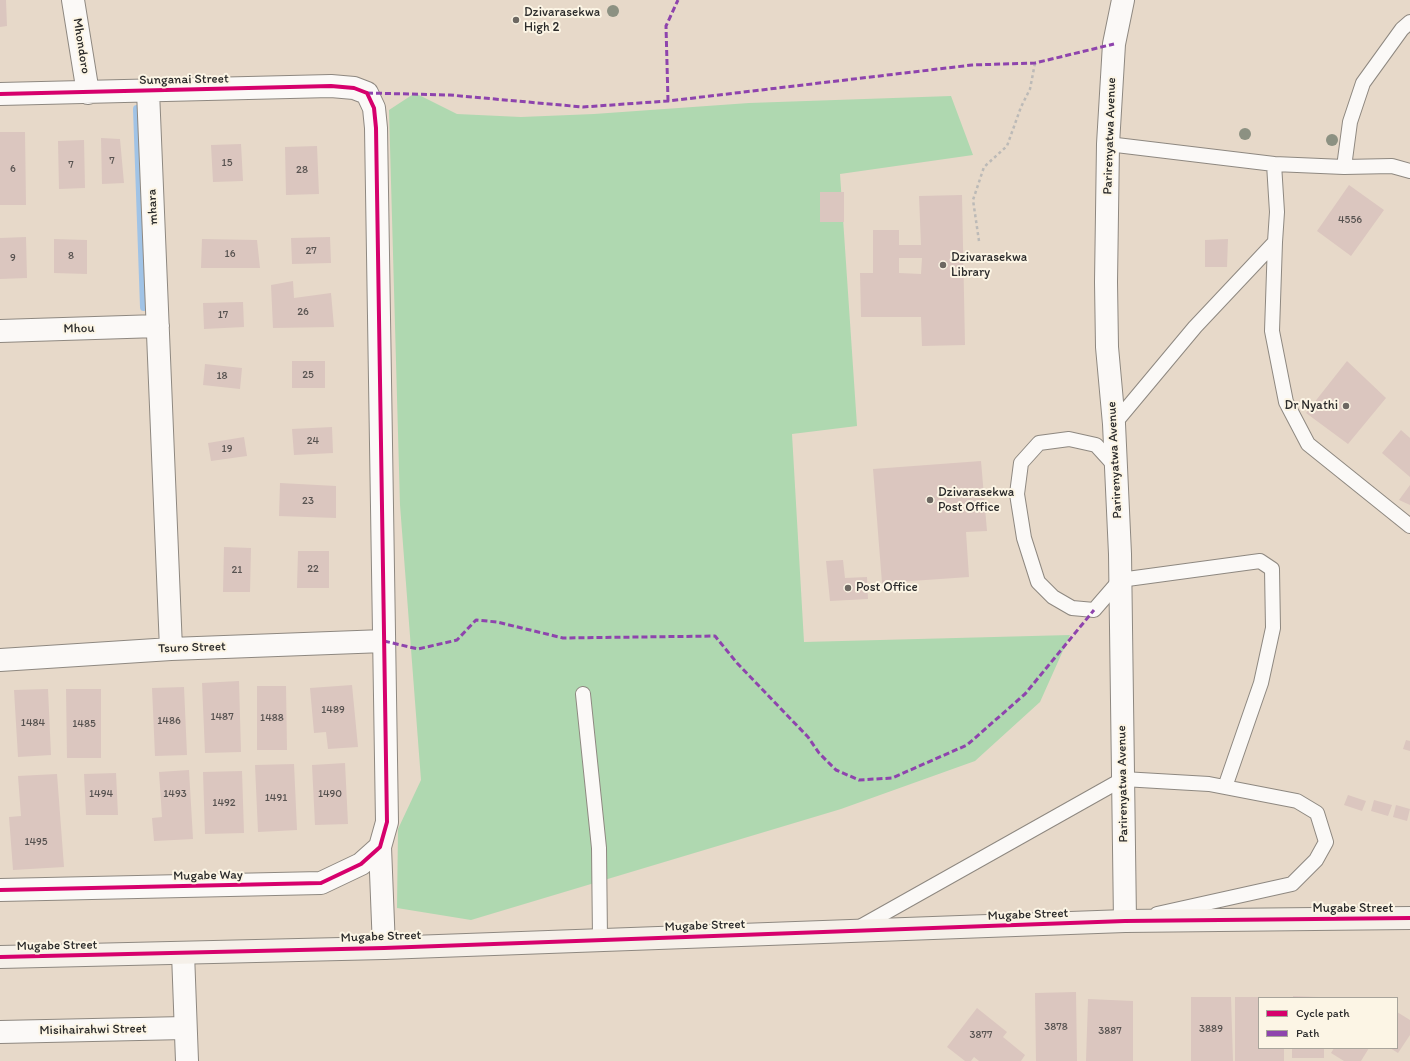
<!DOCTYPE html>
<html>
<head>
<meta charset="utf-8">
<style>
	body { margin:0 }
	#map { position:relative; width:1410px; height:1061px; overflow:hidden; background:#e7d9c9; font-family:Itim,sans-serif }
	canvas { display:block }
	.legend { position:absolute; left:1258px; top:997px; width:140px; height:52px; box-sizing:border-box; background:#fcf5e5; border:1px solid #a8a49b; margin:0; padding:5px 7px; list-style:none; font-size:12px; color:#2b2b2b }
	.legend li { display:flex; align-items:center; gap:8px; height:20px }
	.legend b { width:20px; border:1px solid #a8a49b }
</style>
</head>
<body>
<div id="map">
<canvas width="1410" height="1061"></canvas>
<ul class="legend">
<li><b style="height:5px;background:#d6006c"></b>Cycle path</li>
<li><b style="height:5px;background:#8e44ad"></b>Path</li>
</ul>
</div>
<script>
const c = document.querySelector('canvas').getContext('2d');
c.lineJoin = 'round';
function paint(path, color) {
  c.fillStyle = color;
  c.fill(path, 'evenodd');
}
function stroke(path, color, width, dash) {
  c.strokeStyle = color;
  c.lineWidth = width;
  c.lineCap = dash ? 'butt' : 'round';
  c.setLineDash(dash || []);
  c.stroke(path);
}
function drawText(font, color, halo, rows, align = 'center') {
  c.font = font + ' Itim,sans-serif';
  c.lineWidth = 4;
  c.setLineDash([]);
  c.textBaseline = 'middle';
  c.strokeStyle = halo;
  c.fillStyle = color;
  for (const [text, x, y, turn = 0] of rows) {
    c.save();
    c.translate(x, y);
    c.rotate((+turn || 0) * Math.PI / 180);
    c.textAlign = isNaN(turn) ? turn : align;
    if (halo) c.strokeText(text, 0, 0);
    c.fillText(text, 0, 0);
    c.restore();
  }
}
const green = new Path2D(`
	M415,93L457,114L521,117L594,114L749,103L951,96L973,155L840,174L857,426L792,434L804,642L1070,635L1040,702L975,761L841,809L471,920L397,908L398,829L421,780L400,505L389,110Z`);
const stream = new Path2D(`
	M137,109L144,307`);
const building = new Path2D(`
	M0,0H6L7,26L0,27Z
	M0,132H25L26,205H0Z
	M101,138L120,139L124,183L102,184Z
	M84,140L85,188L59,189L58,141Z
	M241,144L243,181L213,182L211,145Z
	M317,146L319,194L286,195L285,147Z
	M1349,185L1384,210L1351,256L1317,231Z
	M820,192H844V222H820Z
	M962,195L965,345L922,346L921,317H861L860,273H873V230H899V245H921L919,196ZM899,258H922L921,274L899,273Z
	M26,237L27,278L0,279V238Z
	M330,237L331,263L292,264L291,238Z
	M54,239L87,240V274L54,273Z
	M202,239L257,240L260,268H201Z
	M1228,239L1227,267H1205V240Z
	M293,281L294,298L331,293L334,327L273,328L271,285Z
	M243,302L244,327L204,329L203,303Z
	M292,361H325V388H292Z
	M1347,361L1386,398L1348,444L1306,413Z
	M205,364L242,368L240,389L203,385Z
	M332,427L333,453L294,455L292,429Z
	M1401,430L1410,438V477L1382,453Z
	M244,437L247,456L211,461L208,443Z
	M981,461L987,531L966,532L969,577L882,583L873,469Z
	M280,483L336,486V518L279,516Z
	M1410,485V505L1399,500Z
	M224,547L251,548L250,592H223Z
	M298,551H329V588H297Z
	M843,560L845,578L867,577L868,599L830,601L826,561Z
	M239,681L241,752L205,753L202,683Z
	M352,685L358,747L328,749L326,732L314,733L310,688Z
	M257,686H286L287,750H257Z
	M184,687L187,755L155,756L152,688Z
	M48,689L51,755L18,757L14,690Z
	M66,689H101V758H67Z
	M1406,740L1410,741V751L1403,749Z
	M345,763L348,824L315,825L312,765Z
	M294,764L297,830L258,832L255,765Z
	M189,770L193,839L154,841L152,818L162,817L159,772Z
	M242,771L244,833L205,834L203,772Z
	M116,773L118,815H86L84,774Z
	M57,774L64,867L13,870L9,817L21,816L18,776Z
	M1348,795L1366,801L1362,811L1344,805Z
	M1374,800L1392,805L1388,816L1371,811Z
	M1396,805L1410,809L1407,821L1393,817Z
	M1076,992L1077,1061H1036L1035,993Z
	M1293,996L1318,997V998H1293Z
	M1191,997H1231L1233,1061H1191Z
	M1235,997H1259V1048H1284V1061H1235Z
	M1088,999L1133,1001V1061H1086Z
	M977,1008L1007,1032L1003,1037L1025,1055L1021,1061H979L974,1057L971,1061H965L947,1047Z
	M1397,1012L1410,1020V1035L1398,1053L1390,1048H1397Z
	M1292,1048H1324V1058H1292Z
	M1334,1048H1369L1361,1061H1344L1331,1053Z`);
const path = new Path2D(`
	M979,241L973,200L984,167L1007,146L1021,107L1030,89L1035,63`);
const lane = new Path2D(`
	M1108,144L1274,164L1277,212L1275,242L1195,327L1114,424
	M1274,164L1344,167L1392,166L1410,171
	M1344,167L1350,122L1363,83L1402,29L1410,22
	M1275,242L1272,331L1286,402L1308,444L1410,526
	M1116,467L1096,445L1069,439L1039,443L1021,463L1017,494L1024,538L1038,582L1053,597L1072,608L1094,610L1120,580L1260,561L1272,569L1273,628L1261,683L1225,787
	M583,694L599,848L600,939
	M858,928L1123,779L1209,784L1297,801L1317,813L1326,842L1316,860L1292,884L1157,914`);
const street = new Path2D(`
	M73,0L88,93
	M1123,0L1114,44L1108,144L1106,282L1107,347L1114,424L1120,554L1125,921
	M148,91L171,649
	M0,94L331,86L354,88L367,93L374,108L376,128L387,822L380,847L361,864L321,883L0,890
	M0,331L158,326
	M0,660L171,649L384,641
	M380,847L384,948
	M183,953L187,1061
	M0,1032L185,1028`);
const secondary = new Path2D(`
	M0,957L384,948L1125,921L1410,918`);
const quiet = new Path2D(`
	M367,93L450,95L583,107L668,101L972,65L1035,63L1114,44
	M668,101L666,26L678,0
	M384,641L418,649L457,640L476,620L497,622L563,638L715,636L737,663L808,737L819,753L836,770L859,780L892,778L967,745L1025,694L1094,610`);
const cycleway = new Path2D(`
	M0,94L331,86L354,88L367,93L374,108L376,128L387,822L380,847L361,864L321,883L0,890
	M0,957L384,948L1125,921L1410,918`);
const trees = [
	[613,11],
	[1245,134],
	[1332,140]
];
const markers = [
	[516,20,4,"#6d6862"],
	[943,265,4,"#6d6862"],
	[1346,406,4,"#6d6862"],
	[930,500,4,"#6d6862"],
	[848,588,4,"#6d6862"]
];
const numberNames = [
	["7",112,161],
	["15",227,163],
	["7",71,165],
	["6",13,169],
	["28",302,170],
	["4556",1350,220],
	["27",311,251],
	["16",230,254],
	["8",71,256],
	["9",13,258],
	["26",303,312],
	["17",223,315],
	["25",308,375],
	["18",222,376],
	["24",313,441],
	["19",227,449],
	["23",308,501],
	["22",313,569],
	["21",237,570],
	["1489",333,710],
	["1487",222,717],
	["1488",272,718],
	["1486",169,721],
	["1484",33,723],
	["1485",84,724],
	["1494",101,794],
	["1493",175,794],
	["1490",330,794],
	["1491",276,798],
	["1492",224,803],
	["1495",36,842],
	["3878",1056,1027],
	["3889",1211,1029],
	["3887",1110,1031],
	["3877",981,1035]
];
const poiNames = [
	["Dzivarasekwa",524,13],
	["High 2",524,28],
	["Dzivarasekwa",951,258],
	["Library",951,273],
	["Dr Nyathi",1338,406,"right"],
	["Dzivarasekwa",938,493],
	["Post Office",938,508],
	["Post Office",856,588]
];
const streetNames = [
	["Mhondoro",81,46,81],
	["Sunganai Street",184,80,-1],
	["Parirenyatwa Avenue",1110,136,-88],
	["mhara",153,207,-93],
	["Mhou",79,329,-1],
	["Parirenyatwa Avenue",1115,460,-93],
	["Tsuro Street",192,648,-2],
	["Parirenyatwa Avenue",1123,784,-91],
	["Mugabe Way",208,876,-1],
	["Mugabe Street",1353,909],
	["Mugabe Street",1028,915,-2],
	["Mugabe Street",705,926,-2],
	["Mugabe Street",381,937,-2],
	["Mugabe Street",57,946,-1],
	["Misihairahwi Street",93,1030,-1]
];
paint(green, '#afd8b0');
stroke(stream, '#a0c3e6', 8);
paint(building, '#dbc6bf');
stroke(lane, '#8e8880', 16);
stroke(street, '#8e8880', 24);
stroke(secondary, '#8e8880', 24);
stroke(path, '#bcbab7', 2.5, [3, 3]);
stroke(lane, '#fbf9f7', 14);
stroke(street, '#fbf9f7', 22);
stroke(secondary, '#f5f0e9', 22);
stroke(quiet, '#8e44ad', 3, [6, 3]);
stroke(cycleway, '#d6006c', 4);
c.fillStyle = '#8c9182';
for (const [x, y] of trees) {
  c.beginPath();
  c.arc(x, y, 6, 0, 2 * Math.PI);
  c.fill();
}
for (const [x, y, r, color] of markers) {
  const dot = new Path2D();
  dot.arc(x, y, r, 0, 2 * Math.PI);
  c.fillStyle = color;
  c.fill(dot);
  stroke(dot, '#fcf5e5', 1.5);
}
drawText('11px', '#575250', null, numberNames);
drawText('13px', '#2b2b2b', '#fcf5e5', poiNames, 'left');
drawText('13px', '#2b2b2b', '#fcf5e5', streetNames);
</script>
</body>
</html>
